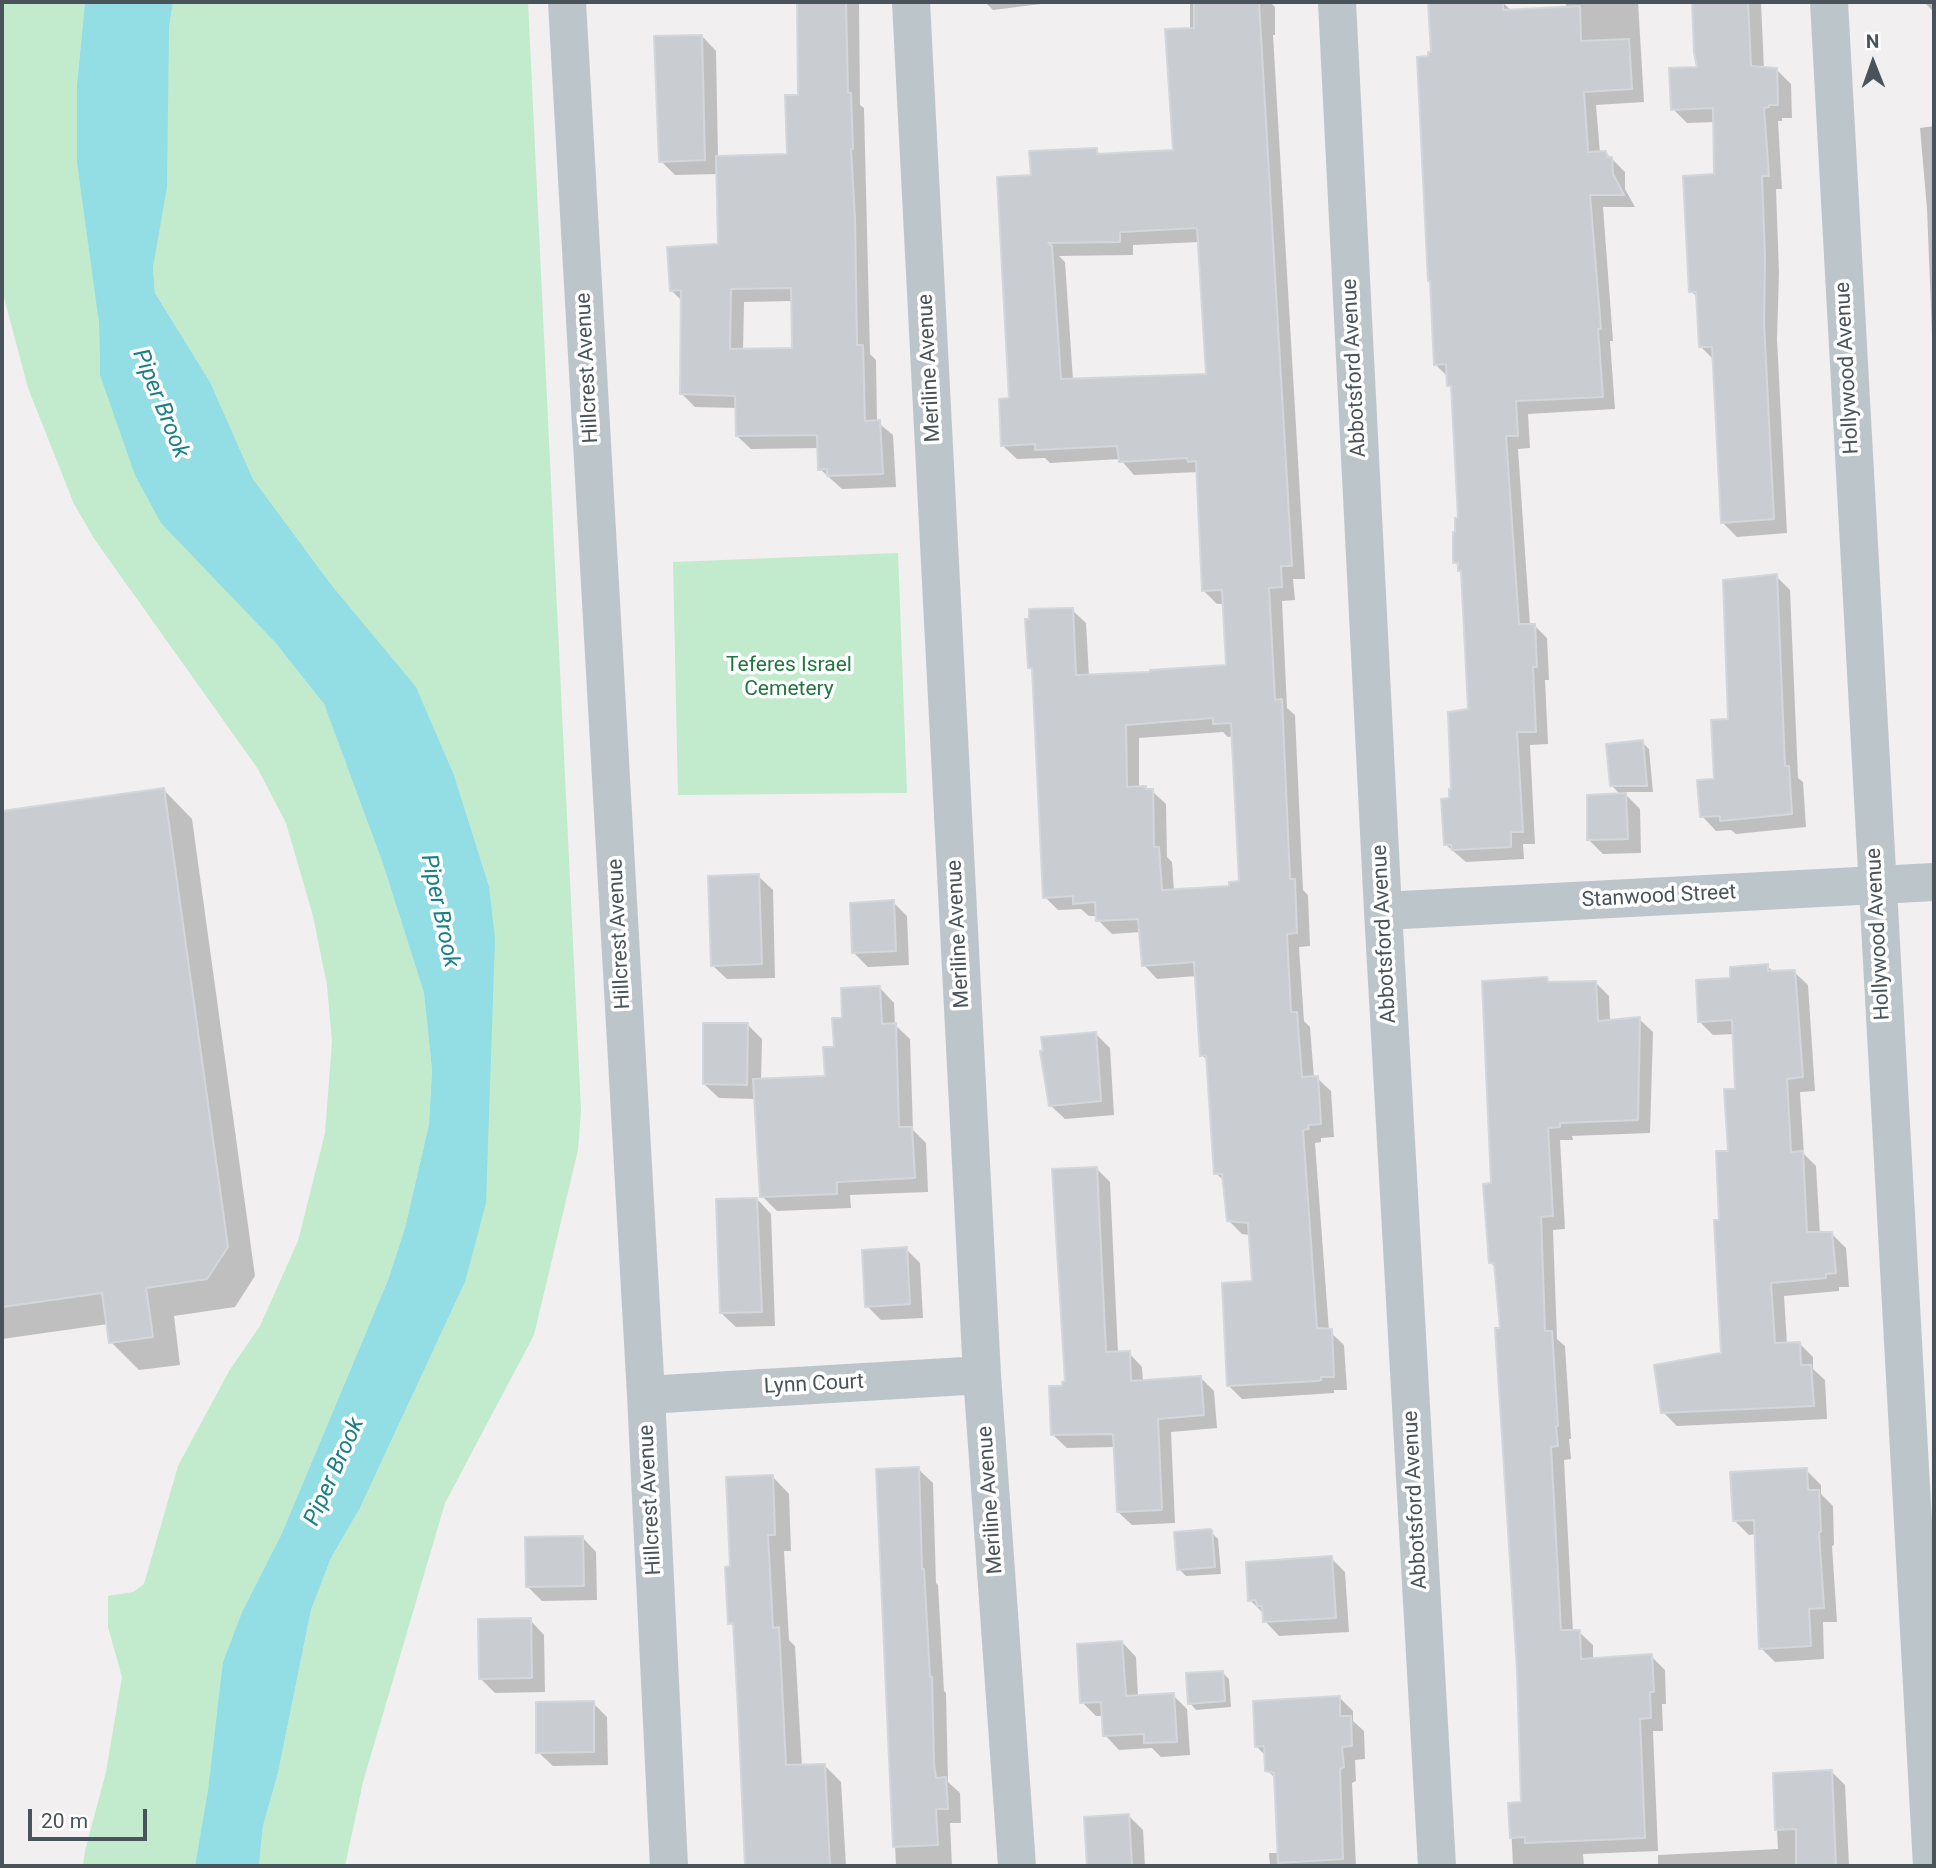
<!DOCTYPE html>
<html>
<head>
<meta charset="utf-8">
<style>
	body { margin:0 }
	#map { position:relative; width:1936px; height:1868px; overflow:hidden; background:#f1efef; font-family:Roboto,sans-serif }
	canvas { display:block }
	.frame { position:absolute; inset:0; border:4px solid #49545a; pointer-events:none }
	.north { position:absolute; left:1838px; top:28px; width:70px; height:70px; -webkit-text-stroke:5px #fff; paint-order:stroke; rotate:359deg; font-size:19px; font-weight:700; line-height:28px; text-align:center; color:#49545a }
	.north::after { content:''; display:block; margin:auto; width:24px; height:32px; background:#49545a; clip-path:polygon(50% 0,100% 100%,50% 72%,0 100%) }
	.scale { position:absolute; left:28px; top:1809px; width:119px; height:32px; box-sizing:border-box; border:4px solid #49545a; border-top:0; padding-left:9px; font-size:21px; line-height:24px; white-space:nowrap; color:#49545a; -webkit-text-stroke:5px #fff; paint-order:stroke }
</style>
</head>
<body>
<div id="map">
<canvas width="1936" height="1868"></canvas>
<div class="frame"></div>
<div class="north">N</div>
<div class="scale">20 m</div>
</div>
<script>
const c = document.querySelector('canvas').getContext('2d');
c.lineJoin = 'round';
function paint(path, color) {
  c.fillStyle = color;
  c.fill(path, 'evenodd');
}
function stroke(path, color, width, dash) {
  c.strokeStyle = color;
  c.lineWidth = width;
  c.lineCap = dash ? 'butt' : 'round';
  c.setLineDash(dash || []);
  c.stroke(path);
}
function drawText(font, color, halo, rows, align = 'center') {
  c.font = font + ' Roboto,sans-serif';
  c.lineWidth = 7;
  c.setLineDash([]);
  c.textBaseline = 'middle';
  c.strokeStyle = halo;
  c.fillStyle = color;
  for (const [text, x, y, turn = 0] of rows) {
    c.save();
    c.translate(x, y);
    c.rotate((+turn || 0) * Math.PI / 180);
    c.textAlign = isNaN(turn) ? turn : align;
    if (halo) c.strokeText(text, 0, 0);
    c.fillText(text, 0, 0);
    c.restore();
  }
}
const green = new Path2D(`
	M2,2H85L77,83L99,323L100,375L274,641L324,704L383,864L424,993L432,1070L429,1124L405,1228L388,1280L282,1533L243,1610L195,1866H83L85,1851L106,1772L122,1677L108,1627V1596L133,1592L144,1584L178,1466L229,1371L260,1326L298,1241L325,1133L332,1042L327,985L313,916L286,823L258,769L95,540L74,504L28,388L2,290Z
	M173,2H528L581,1110L578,1150L534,1335L445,1503L363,1782L345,1866H259L263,1826L278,1773L311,1610L331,1558L360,1508L465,1282L489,886L454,775L416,688L333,587L253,479L210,382L155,293L153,267L169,28Z
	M898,553L907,793L678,795L673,562Z`);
const water = new Path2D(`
	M85,2H173L169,28L167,187L153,267L155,293L210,382L253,479L333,587L416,687L454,775L489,886L495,939L486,1203L465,1282L360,1508L331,1558L311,1610L278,1773L263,1826L259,1866H195L208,1791L223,1662L243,1610L282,1533L388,1280L405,1228L429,1124L432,1070L424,993L383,864L324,704L274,641L161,523L135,475L100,375L99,323L77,162V83Z`);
const shadow = new Path2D(`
	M799,2H859L860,105L864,108L870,354L876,360L877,422L893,435L896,487L842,489L820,469L819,448L751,449L737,436V408L695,407L682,394L683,302L671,290L720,245L718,174L675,175L661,161L702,36L716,51L718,157L789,156L800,97ZM793,301L794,350L743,351L744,302Z
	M985,2H1048L1049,3L993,10Z
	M1190,2H1270L1275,7V35H1273L1305,579H1293L1295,600L1282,601L1287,708L1295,715L1303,890L1308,895L1310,946L1299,947L1304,1021L1310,1027L1314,1078H1317L1331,1091L1334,1137L1321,1138V1142L1315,1143L1329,1331L1344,1345L1347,1390H1334V1393L1242,1399L1228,1385L1254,1283L1250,1235L1242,1234L1228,1220L1224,1181L1216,1173L1208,1061L1202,1055L1197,976L1157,979L1144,965L1141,932L1112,934L1098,920V916H1089L1081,909L1058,910L1045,897L1033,672L1029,667L1072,610L1086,623L1089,676L1228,666L1225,604H1217L1203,590L1198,472L1134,475L1120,459L1050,463L1045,458L1017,459L1003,446L1011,400L1033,177L1096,150L1102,156L1175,152L1190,30ZM1200,242L1208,376L1073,380L1065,262L1059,256L1133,255V245ZM1223,732L1228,737L1233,736L1241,883L1231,888L1174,891L1172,862L1167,857L1166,804L1152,791L1139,788V738Z
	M1429,2H1502L1512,11L1566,8V2H1638L1644,102L1596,105L1600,153H1606L1625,172V189L1635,207H1603L1613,341H1610L1615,409L1528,414L1530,448L1518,449L1530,625H1534L1547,638L1549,680H1545L1548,744L1530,745L1535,844H1523L1524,859L1466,862L1445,844L1453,791L1470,710L1462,573L1455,562L1459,520L1453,390L1449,386L1448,377L1435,364L1432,283L1430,281V58L1432,54Z
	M1693,2H1769H1761L1764,69H1776L1791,84L1792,118H1782V121H1778L1782,189H1776L1779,273L1777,339L1787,533L1737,537L1722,522L1714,360L1701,347L1698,298L1691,291L1716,176L1715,122L1687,123L1673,109L1699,69L1696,53Z
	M1924,2H1934V12Z
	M1934,126V384L1927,209L1920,128Z
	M1776,576L1790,590L1798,778L1803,782L1806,827L1736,834L1731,830L1716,831L1702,816L1715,781L1730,721Z
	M1642,742L1649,749L1653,792H1623L1640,809L1641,853L1603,854L1589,840L1621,795L1612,786Z
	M164,790L192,819L255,1276L235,1307L174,1316L180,1365L139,1370L111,1342L108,1324L2,1339V813Z
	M758,876L773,890L775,978L727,979L712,965Z
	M893,902L907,916L909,965L868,967L853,952Z
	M1767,966L1774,972H1794L1808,985L1815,1091L1800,1092L1804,1154L1816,1166L1820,1234H1832L1846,1248L1849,1287H1839V1291L1784,1296L1787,1344L1799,1343L1813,1357V1369L1825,1380L1827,1419L1677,1426L1663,1412L1723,1355L1729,1152L1737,1091L1734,1034L1713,1035L1699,1021L1732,980Z
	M1547,979L1552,984L1595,982L1609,996L1610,1021L1639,1019L1653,1032L1650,1133L1572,1136L1573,1140H1560L1565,1229L1553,1230L1557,1339L1565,1346L1571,1439H1569L1571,1459L1564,1460L1573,1632H1579L1593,1645V1660L1651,1656L1665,1670L1666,1704H1662L1663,1731H1653L1658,1851L1583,1854L1584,1866H1513L1510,1804L1523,1803L1502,1330L1497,1269L1490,1262L1493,1184Z
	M880,988L894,1003L895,1025L910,1039L913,1130L926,1143L928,1192L850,1195L851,1208L777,1211L762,1196L756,1099L719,1098L704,1084L748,1025L762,1039L761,1081L827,1077L835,1048Z
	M1095,1033L1110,1048L1114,1115L1065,1119L1050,1105L1045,1053Z
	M1096,1168L1110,1182L1118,1353H1129L1142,1367L1143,1382L1201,1378L1214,1391L1217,1428L1171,1432L1175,1523L1132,1525L1118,1512L1115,1447L1067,1448L1053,1435L1067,1383Z
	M757,1199L771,1214L775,1326L736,1327L721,1313Z
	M906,1249L920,1263L923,1318L881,1320L867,1306Z
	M918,1469L933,1483L936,1583L938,1585L944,1691L946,1693L948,1782L960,1793L961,1823H950L952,1866H896L878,1471Z
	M1806,1470L1821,1485V1494L1833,1506L1834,1545L1832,1546L1837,1622H1823L1824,1659L1775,1662L1761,1648L1757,1534L1749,1535L1735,1521Z
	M772,1476L789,1494L791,1551H784L789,1640L795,1646L802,1766L824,1765L841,1782L846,1866H747L735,1628L730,1623L731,1568Z
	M1211,1532L1218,1539L1221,1574L1186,1576L1179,1569Z
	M582,1537L596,1552L597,1600L542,1601L528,1587Z
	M1331,1558L1345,1572L1349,1632L1279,1636L1265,1621L1264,1614L1250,1600Z
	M530,1620L544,1635L545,1692L495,1693L480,1678Z
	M1122,1642L1136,1657L1138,1697L1173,1695L1187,1709L1190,1755L1161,1757L1152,1748L1119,1750L1105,1735L1103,1716H1096L1082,1702Z
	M1222,1672L1229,1679L1231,1707L1196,1710L1190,1703Z
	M1339,1697L1353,1711V1721L1364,1731L1365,1759L1355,1760L1356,1781L1352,1783L1356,1866H1270L1269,1853H1279L1276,1779L1267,1770L1266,1756L1256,1746Z
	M593,1703L607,1717L608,1765L553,1766L538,1752Z
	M1832,1772L1845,1785L1849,1866H1658V1855L1778,1849L1774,1775Z
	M1129,1816L1143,1830L1145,1866H1089L1086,1818Z`);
const building = new Path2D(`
	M797,2H846L848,93H851L853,149H851L855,219L857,345H863L865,421L880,420L883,474L827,476V469L818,470L817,435L736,436L735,396L680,394L681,290L670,291L667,247L718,244L716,156L787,154L785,95H798ZM791,288L792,348L730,349L731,289Z
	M1194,2H1259L1292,566H1281L1282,587L1269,588L1275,700L1282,699L1290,879H1295L1297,933L1287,934L1291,1012H1297L1302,1077L1318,1076L1321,1124L1308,1125L1309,1129L1303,1130L1317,1328L1332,1329L1334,1377H1321V1380L1318,1381L1227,1386L1222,1283L1252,1281L1248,1223L1227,1221L1222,1174H1214L1206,1055L1200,1056L1194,962L1142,966L1138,919L1096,921L1095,902L1073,904V896L1043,898L1032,668H1028L1025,619H1029V609L1073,608L1076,675L1150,672V670L1226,665L1222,590L1202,591L1196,461L1188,462L1187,458L1119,462L1117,446L1035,450V444L1001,446L999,399L1009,398L997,177L1031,175L1029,151L1097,148V154L1173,150L1165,29L1194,28ZM1197,228L1206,374L1061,379L1052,246L1048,243L1120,242V232ZM1213,718V724L1231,723L1239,881L1229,882V886L1162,890L1159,847H1154L1153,789H1146V786L1127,787L1126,725Z
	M1428,2H1503V10L1580,6L1581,41L1629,39L1632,89L1584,92L1588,152L1606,151L1607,157H1612L1613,174L1624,195H1590L1601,329H1598L1603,397L1516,401L1518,436H1506L1519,624H1535L1537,667H1533L1536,732H1517L1523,832H1511V847L1452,850L1451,845H1444L1441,799L1449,798V789H1451L1448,712L1468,709L1461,571H1458V563H1453V532H1455V518H1458L1451,386H1447L1446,364L1434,365L1430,281H1428L1417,57L1428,56V52H1431Z
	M1692,2H1748L1751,66L1777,68L1778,105H1769V107L1764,108L1769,176H1762L1765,258L1764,323L1774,519L1721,523L1712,347H1699L1696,292H1689L1683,176L1714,174L1713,108L1671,110L1669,68L1697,67L1694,53Z
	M702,35L705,160L659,162L654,36Z
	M1777,574L1785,766H1789L1792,814L1720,821V816L1700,817L1697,780L1714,779L1711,720L1728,719L1723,580Z
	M1643,740L1647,786H1610L1606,744Z
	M164,788L228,1247L207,1279L146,1288L153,1337L109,1343L102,1293L2,1307V811Z
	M1626,793L1628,839L1587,840V795Z
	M759,874L762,964L711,966L708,876Z
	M894,900L896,951L852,953L850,903Z
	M1768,964V971L1795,970L1803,1077L1787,1079L1791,1152L1803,1151L1807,1232H1832L1836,1273L1826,1274V1278L1771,1283L1775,1343L1800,1342L1801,1365H1811L1814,1406L1661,1413L1654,1365L1721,1353L1714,1220H1719L1716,1151H1728L1724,1089H1735L1732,1020L1698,1022L1696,980L1730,978V967Z
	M1547,977L1548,982L1596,981L1598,1021L1640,1017L1638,1120L1560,1123V1127L1548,1128L1553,1216L1541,1217L1545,1331H1552L1558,1426H1556L1558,1446L1551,1447L1561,1630H1580L1581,1659L1652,1654L1654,1692H1650L1651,1718L1640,1719L1645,1838L1525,1843V1837L1510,1838L1508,1803L1521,1802L1517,1670L1495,1328H1500L1494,1263H1489L1483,1184L1491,1183L1482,981Z
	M880,986L882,1024L896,1023L899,1127H912L915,1178L837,1182V1194L760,1197L753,1079L825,1076L823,1047H834L832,1018H842L841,988Z
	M703,1023H748L747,1085L703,1084Z
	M1096,1032L1101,1101L1049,1106L1040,1051H1043L1041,1037Z
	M1097,1167L1106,1352L1130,1351L1131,1381L1201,1376L1204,1415L1158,1419L1162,1510L1117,1512L1113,1434L1051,1435L1049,1386H1062V1382L1065,1381L1052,1169Z
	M757,1198L762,1312L720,1313L716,1199Z
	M907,1247L910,1304L865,1307L862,1250Z
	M919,1467L922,1569H924L930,1677H932L934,1765L936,1778L946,1777L948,1809H936L938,1845L893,1847L876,1469Z
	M1807,1468L1808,1490H1819L1821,1532H1819L1824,1608L1809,1609L1811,1646L1759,1649L1754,1520L1733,1521L1730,1472Z
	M773,1475L775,1535H768L773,1628L779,1627L786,1765L825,1764L830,1866H745L738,1709L733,1623L728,1624L725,1567L730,1566L726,1477Z
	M1210,1529L1212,1530L1215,1567L1177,1570L1174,1532Z
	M583,1536L584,1586L526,1587L525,1537Z
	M1332,1556L1336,1618L1263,1622L1262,1606H1257L1256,1600L1248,1601L1246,1562Z
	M531,1618L532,1678L479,1679L478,1619Z
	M1122,1641L1126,1696L1174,1693L1177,1742L1144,1743V1734L1103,1736L1101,1702L1080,1703L1077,1644Z
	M1223,1671L1225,1701L1188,1704L1186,1673Z
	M1340,1696V1716H1351L1352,1746L1342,1747L1344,1767L1340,1769L1343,1859L1278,1863L1274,1773L1265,1771L1264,1746L1255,1747L1253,1701Z
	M594,1701V1752L536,1753V1702Z
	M1832,1770L1836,1866H1796V1829L1775,1830L1773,1773Z
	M1129,1814L1132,1866H1087L1084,1817Z`);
const street = new Path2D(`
	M567,2L646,1395L669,1866
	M911,2L982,1375L1017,1866
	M1337,2L1383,911L1437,1866
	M1829,2L1932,1866
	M1383,911L1934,882
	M646,1395L982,1375`);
const streetNames = [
	["Hillcrest Avenue",588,368,-93],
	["Meriline Avenue",930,368,-93],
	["Abbotsford Avenue",1355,368,-93],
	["Hollywood Avenue",1848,368,-93],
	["Stanwood Street",1659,897,-3],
	["Hillcrest Avenue",620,934,-93],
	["Meriline Avenue",959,934,-93],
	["Abbotsford Avenue",1385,934,-93],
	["Hollywood Avenue",1879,934,-93],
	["Lynn Court",814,1385,-3],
	["Hillcrest Avenue",651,1500,-93],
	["Meriline Avenue",991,1500,-94],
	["Abbotsford Avenue",1416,1500,-93]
];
const parkNames = [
	["Teferes Israel",789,666],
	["Cemetery",789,690]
];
const waterNames = [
	["Piper Brook",160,404,68],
	["Piper Brook",439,911,78],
	["Piper Brook",335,1472,-66]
];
paint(green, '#c1ebcc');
paint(water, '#92dee4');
paint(shadow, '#0003');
paint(building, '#c9cdd1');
stroke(building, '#d3d6da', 2);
stroke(street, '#bcc5ca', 38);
drawText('21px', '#49545a', '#fff', streetNames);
drawText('21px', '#1f763f', '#fff', parkNames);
drawText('italic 23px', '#188088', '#fff', waterNames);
</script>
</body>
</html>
